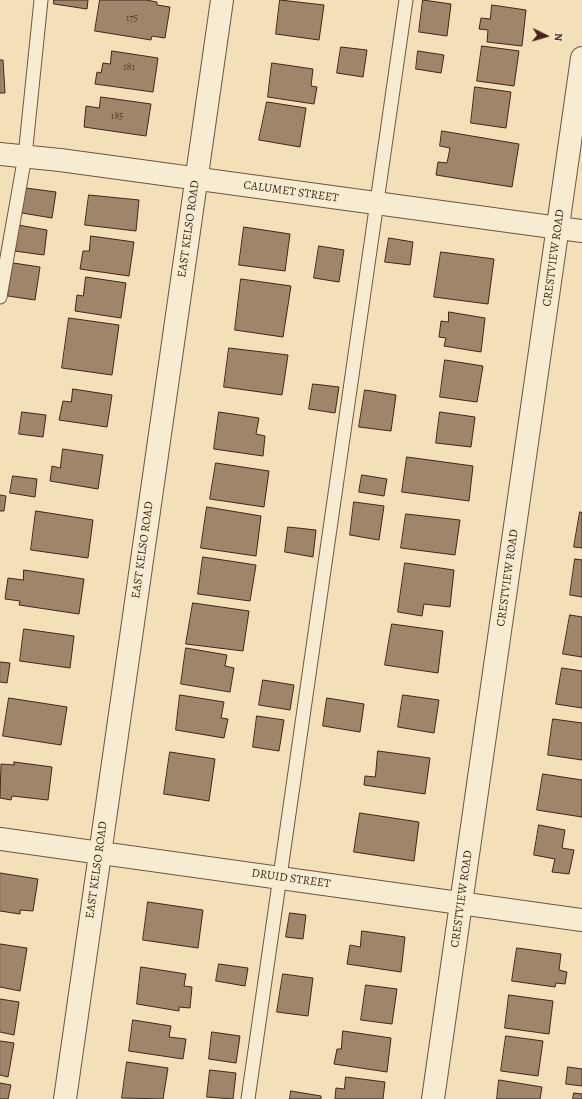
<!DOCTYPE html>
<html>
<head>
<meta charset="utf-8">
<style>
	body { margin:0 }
	#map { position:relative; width:582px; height:1099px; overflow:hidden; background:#f3e0b9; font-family:Alegreya,serif }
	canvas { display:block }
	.north { position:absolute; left:526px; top:16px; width:40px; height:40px; -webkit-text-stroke:3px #f7ebd2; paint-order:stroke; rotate:95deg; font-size:11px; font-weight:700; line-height:16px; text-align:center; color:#442516 }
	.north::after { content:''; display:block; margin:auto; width:14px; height:18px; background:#442516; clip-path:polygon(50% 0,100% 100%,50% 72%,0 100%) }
</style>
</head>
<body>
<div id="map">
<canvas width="582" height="1099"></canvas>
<div class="north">N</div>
</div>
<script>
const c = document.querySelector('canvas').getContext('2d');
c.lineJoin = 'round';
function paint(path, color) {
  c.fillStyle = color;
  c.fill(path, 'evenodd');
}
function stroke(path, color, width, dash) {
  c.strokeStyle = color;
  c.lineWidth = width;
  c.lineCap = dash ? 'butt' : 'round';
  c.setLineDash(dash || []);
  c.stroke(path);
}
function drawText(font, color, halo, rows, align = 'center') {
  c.font = font + ' Alegreya,serif';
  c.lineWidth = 4;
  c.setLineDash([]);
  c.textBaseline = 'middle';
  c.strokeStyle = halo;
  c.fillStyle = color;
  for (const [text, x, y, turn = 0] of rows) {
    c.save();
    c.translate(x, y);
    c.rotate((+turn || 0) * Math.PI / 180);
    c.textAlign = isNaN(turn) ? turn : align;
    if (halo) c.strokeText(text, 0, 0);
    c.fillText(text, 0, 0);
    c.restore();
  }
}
const building = new Path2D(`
	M54,0H88L87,9L54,4Z
	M100,0H146L157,2V5L170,7L165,38L152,36L151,40L95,31Z
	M280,0L324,5L319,40L276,34Z
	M423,0L451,4L447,36L419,32Z
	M492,5L526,10L522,46L487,42L488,30L479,29L481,18L490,19Z
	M482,46L519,51L514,86L477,81Z
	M341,47L367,50L363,77L337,73Z
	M112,51L158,58L153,92L95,84L97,72L101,73L103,63L110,64Z
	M418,51L444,55L441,73L416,69Z
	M0,60H3L5,93H0Z
	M272,63L313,69L311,86L317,87L314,104L268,97Z
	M475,87L511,92L506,128L471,123Z
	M101,97L151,104L146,136L84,127L86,106L99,108Z
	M267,102L306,108L300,147L259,140Z
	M442,131L519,144L512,187L436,175L438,162L447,163L450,148L440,146Z
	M26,188L56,192L52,218L22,213Z
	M89,195L139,200L136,231L85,225Z
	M18,225L47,230L44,255L14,251Z
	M244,227L290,234L285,271L239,265Z
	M91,236L134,242L129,276L80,269L83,251H89Z
	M389,238L413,242L410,265L385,262Z
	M319,246L344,250L339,282L314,278Z
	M441,252L494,259L488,304L434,297Z
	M13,263L40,267L35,300L8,296Z
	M86,277L126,283L121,318L75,311L77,295L83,296Z
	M241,279L291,286L283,337L235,330Z
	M449,312L485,318L481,352L444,346L446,338L439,337L441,321L448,322Z
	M69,318L119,325L112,375L62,368Z
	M229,348L288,355L282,395L224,387Z
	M445,360L483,366L477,402L440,397Z
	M313,384L339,387L335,413L309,409Z
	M73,389L112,395L107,427L59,420L63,401L71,402Z
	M365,390L396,395L391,431L359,427Z
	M22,412L46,415L43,437L19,434Z
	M219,412L259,418L256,434L265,436L263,456L214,449Z
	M440,412L475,417L471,447L436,443Z
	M63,449L103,455L98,489L50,481L52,466L60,468Z
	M407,457L473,466L469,501L402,492Z
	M216,463L269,471L264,507L210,499Z
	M362,475L387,479L384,496L359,492Z
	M13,476L37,479L35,497L10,493Z
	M0,495L6,496L4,511H0Z
	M354,502L384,506L379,540L350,535Z
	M207,507L261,516L256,556L201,548Z
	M36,511L93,520L88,558L31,550Z
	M580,512L582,513V548L574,547Z
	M406,514L460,520L455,555L401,548Z
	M288,527L316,530L313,557L285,552Z
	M203,557L256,565L250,601L198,594Z
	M575,559L582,560V597L570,595Z
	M405,563L454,570L450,607L424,604L422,616L398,612Z
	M24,570L84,579L79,614L19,605L20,601L5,599L8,578L23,580Z
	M193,603L249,611L243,651L186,644Z
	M570,615L582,617V657L563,654Z
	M392,624L443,631L438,673L385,665Z
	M24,629L74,636L70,668L20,661Z
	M186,648L227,655L225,666L234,668L230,692L181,684Z
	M0,662L10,663L7,683L0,682Z
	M562,668L582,671V708L556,704Z
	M263,680L294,685L290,710L259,705Z
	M180,695L224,702L221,718L228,719L224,738L176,730Z
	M403,695L439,700L434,733L398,727Z
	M9,698L67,707L61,745L3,736Z
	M327,698L364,704L360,732L323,726Z
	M257,716L284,720L279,751L253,747Z
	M553,719L582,723V760L548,755Z
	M378,751L430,758L425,794L364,785L365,776L375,777Z
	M170,752L215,759L209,801L164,794Z
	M14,762L52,767L48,800L12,796L11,800L0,798L1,764L14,765Z
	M543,774L582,780V817L537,810Z
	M360,813L419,822L414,861L354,852Z
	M539,825L565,830L562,848L574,850L569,874L552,872L555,859L534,855Z
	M0,873L38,879L33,911L20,910V914L0,911Z
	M148,902L203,910L198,948L143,940Z
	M290,913L306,915L303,939L286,937Z
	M362,931L405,937L401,972L347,964L350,945L360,947Z
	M0,944L27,948L20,991L0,987Z
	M517,948L561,954L559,970L567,972L565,984L556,983L555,987L512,981Z
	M219,964L248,968L245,986L216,981Z
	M141,967L186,974L184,986L192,987L190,1008L179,1007V1011L137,1004Z
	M283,974L313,978L308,1016L277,1012Z
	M366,985L397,989L392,1024L361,1020Z
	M509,995L553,1001L549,1034L505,1028Z
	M0,999L19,1002L14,1035L0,1032Z
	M133,1020L171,1026L169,1037L186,1039L183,1059L129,1051Z
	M343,1031L391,1038L387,1072L334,1064L337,1049H341Z
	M212,1032L240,1036L236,1063L209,1059Z
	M506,1036L543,1041L538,1076L501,1071Z
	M0,1041L14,1043L8,1077L0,1075Z
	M127,1062L168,1068L163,1099L122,1098Z
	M568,1067L582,1069V1086L566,1084Z
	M210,1070L236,1073L233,1099L207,1097Z
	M346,1077L385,1082L383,1099H335L336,1088L344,1089Z
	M499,1080L542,1087L540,1099H497Z
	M0,1083L11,1085L8,1099H0Z
	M291,1091L321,1096V1099H290Z
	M574,1093L582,1094V1099H573Z`);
const lane = new Path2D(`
	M0,297L25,156L41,0
	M248,1099L406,0`);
const street = new Path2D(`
	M0,154L60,160L582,231
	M0,839L582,920
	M65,1099L222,0
	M433,1099L582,58`);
const numberNames = [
	["175",132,19],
	["181",129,68],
	["185",117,117]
];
const streetNames = [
	["CALUMET STREET",291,192,8],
	["EAST KELSO ROAD",189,229,-82],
	["CRESTVIEW ROAD",554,258,-82],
	["EAST KELSO ROAD",143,550,-82],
	["CRESTVIEW ROAD",508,578,-82],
	["EAST KELSO ROAD",97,870,-82],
	["DRUID STREET",291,879,8],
	["CRESTVIEW ROAD",462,899,-82]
];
paint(building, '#9f866b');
stroke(building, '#442516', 1);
stroke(lane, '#70543f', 15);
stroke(street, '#70543f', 24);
stroke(lane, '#f7ebd2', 13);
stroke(street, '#f7ebd2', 22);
drawText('10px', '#5b3d2b', null, numberNames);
drawText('12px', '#442516', '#f7ebd2', streetNames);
</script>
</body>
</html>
